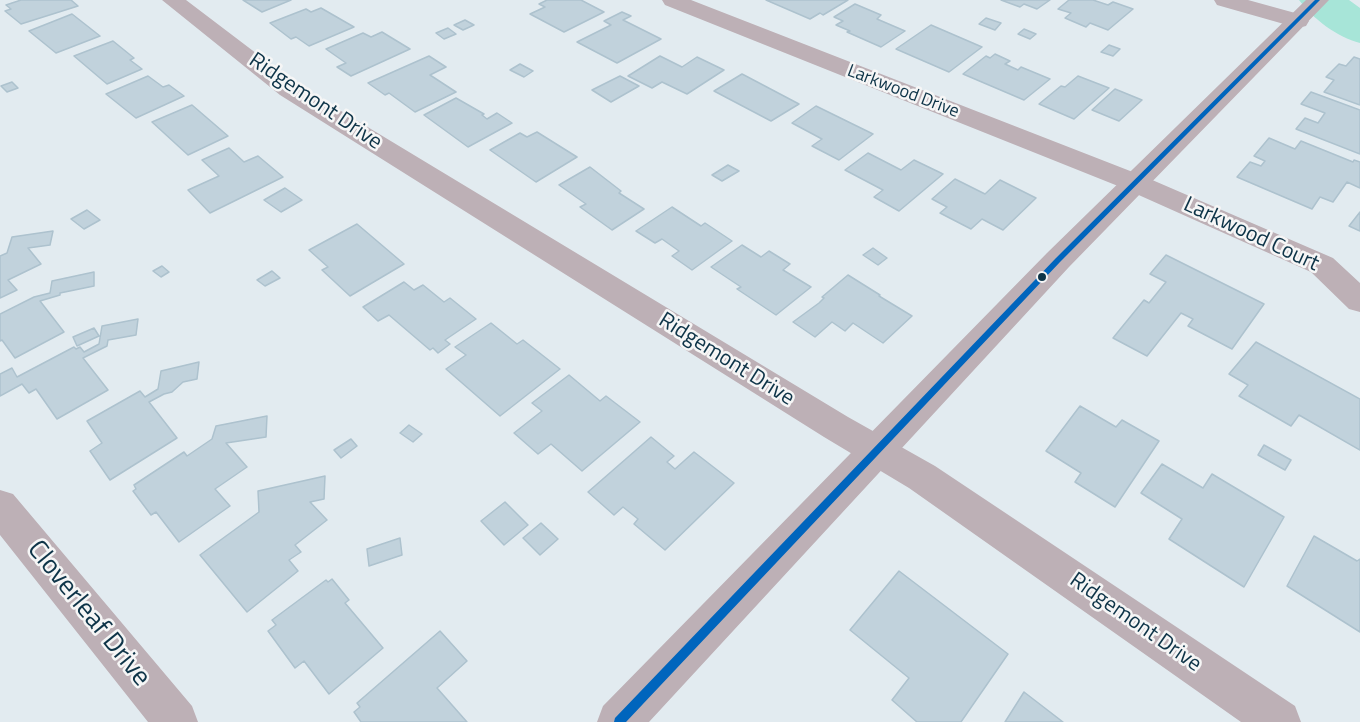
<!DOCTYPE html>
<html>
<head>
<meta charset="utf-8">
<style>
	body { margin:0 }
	canvas { display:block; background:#e2ebf0 }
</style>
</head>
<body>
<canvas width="1360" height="722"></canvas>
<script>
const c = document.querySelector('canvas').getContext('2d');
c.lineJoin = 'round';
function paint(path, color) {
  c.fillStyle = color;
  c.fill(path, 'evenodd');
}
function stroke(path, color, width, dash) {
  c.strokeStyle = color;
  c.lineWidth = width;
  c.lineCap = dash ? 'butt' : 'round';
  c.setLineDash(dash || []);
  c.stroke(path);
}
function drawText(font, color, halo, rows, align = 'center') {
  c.font = font + ' "Titillium Web",sans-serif';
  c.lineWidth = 5;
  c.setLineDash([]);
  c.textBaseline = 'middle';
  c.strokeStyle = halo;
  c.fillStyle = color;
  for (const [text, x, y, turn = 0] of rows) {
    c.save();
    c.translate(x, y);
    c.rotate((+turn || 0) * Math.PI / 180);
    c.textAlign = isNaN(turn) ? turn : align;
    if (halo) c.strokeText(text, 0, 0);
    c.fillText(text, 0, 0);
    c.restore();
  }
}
const river = new Path2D(`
	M1299,0H1349L1360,8V43C1337,37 1313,19 1299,0Z`);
const building = new Path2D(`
	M21,0H71L78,6L21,24L5,11L11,9L6,5Z
	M243,0H291L262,12Z
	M547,0H581L604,12L564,32L530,14L545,7L539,4Z
	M766,0H848L823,15L820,13L810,19Z
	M1001,0H1050L1037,9L1024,4L1020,7Z
	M1069,0H1093L1108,5L1113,2L1133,9L1108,30L1090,23L1086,27L1065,18L1071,13L1058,9Z
	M855,4L881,15L877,19L905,31L881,47L847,32L850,31L836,25L843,21L834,17Z
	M321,8L354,27L309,46L296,37L291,39L270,23L306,9L311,12Z
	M622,12L631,16L623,20L661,39L617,63L577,42L611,25L604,21Z
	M72,14L100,36L56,53L29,31Z
	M986,18L1001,23L995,30L979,24Z
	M465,20L474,25L463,30L454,25Z
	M931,25L982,47L949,72L896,49Z
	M448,28L456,34L444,39L436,33Z
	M1024,29L1036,34L1030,39L1018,34Z
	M382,32L410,49L351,76L337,67L346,63L326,49L363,33L371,37Z
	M113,41L134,58L130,60L142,69L107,84L74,56Z
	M1109,45L1120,49L1113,56L1101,52Z
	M995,54L1010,61L1005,64L1018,70L1021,67L1050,79L1024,100L963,74L986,56L990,58Z
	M429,56L446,67L430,75L456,92L415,112L389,93L385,95L368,83Z
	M660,56L682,67L697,57L724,70L687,94L662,82L652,88L628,76Z
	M1354,57L1360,59V105L1324,92L1334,80L1326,77L1339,64L1346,66Z
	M520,64L533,71L524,77L510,70Z
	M742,74L744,75L799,104L771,121L714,91Z
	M148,76L163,87L169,85L184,96L136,118L106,94Z
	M620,76L639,86L611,102L592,90Z
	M1078,76L1109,88L1074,119L1039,104L1061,86L1065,87Z
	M12,82L18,88L7,92L1,86Z
	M1115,89L1142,100L1119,121L1092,110Z
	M1311,92L1360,110V154L1296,129L1305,118L1318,123L1325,113L1301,104Z
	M456,98L484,114L482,115L487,119L497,113L512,123L468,147L424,115Z
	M192,105L228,136L188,155L152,122Z
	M816,106L818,107L873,134L839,160L812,146L822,139L792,123Z
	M537,132L577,157L536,182L490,150L520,133L527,137Z
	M1269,138L1295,149L1301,141L1353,162L1354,160L1360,162V188L1347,182L1333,202L1320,197L1312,209L1237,177L1250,162L1261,166L1265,161L1254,156Z
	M229,148L244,162L258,156L283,177L210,213L188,190L219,176L202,160Z
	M868,153L901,170L914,160L943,174L899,211L874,197L883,190L845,170Z
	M728,165L739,171L722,181L712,175Z
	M590,167L621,191L619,193L644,209L612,230L580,207L586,204L559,185Z
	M955,179L985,194L1000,180L1036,198L1003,230L982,219L971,229L940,213L947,207L932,199Z
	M285,188L302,200L281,212L264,200Z
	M672,207L701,226L705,223L732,241L692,270L672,256L679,251L662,239L655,243L636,231Z
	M87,210L100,220L84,229L71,219Z
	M1360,212V231L1349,226Z
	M357,224L404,264L350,296L322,270L328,267L309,250Z
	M53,231L50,245L28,248L41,264L8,280L17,290L0,298V256L7,253L12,237Z
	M742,245L761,257L769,251L790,264L783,270L811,287L776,315L737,289L741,287L711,267Z
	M873,248L887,258L878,265L863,255Z
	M1166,255L1264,304L1232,349L1188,326L1193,319L1181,313L1147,356L1113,338L1144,300L1149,303L1166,282L1150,274Z
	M162,266L169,272L161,277L153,271Z
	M272,271L280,278L265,286L257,280Z
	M94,272V286L60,293V295L40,301L64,332L15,358L2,340L0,341V314L34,297L50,293L52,281Z
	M848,275L880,295L879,296L912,316L883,343L853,323L845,331L832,322L815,337L793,322L819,303L824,298L822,297Z
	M404,282L414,290L423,285L444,302L450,298L476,319L445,340L450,344L438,353L433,348L430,350L389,315L378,321L363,307Z
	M138,319L136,335L108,340L107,346L83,358L108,390L57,419L36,389L29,393L22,384L0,396V374L12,368L17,377L74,347L76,349L80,347L84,352L99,344L102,326Z
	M491,323L517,344L523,340L560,369L500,416L446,369L466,355L455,347Z
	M94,328L99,336L77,346L73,337Z
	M1256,342L1360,399V450L1299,415L1291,426L1239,396L1248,385L1229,374Z
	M199,362L197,379L183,382L172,392L164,394L149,402L177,438L110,480L90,451L102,443L87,421L140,391L145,397L158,389L161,371Z
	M569,375L600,401L606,396L640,422L582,471L551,444L538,454L514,433L542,411L532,403Z
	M1080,406L1116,427L1122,420L1159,441L1115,507L1075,482L1081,473L1046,451Z
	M267,416L266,437L226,443L247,467L215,489L230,506L179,542L156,512L151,515L133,491L136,489L134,485L184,452L187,456L212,439L216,426Z
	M409,425L422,434L413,442L400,433Z
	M651,437L674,456L667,462L675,469L694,452L734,483L665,550L634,524L638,519L623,507L614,515L588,492Z
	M351,439L357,446L341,458L334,450Z
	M1264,445L1291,460L1285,470L1258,455Z
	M1162,464L1203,488L1212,474L1284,517L1244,587L1169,539L1182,519L1141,493Z
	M325,476L324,499L310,502L327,520L295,545L301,552L289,560L298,571L247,612L200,555L259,512L258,491Z
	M505,502L528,525L504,545L481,521Z
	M541,523L558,539L540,555L523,538Z
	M1314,536L1357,561L1360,559V632L1287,586Z
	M400,538L402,555L369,566L367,549Z
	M899,571L1008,654L961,722H917L892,700L909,678L850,630Z
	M332,579L349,600L345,603L383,648L329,694L304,661L295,668L268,631L276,625L272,620L326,580L328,582Z
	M440,631L467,661L437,688L467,722H361L354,712L360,707L357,703Z
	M1024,692L1063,722H1005Z`);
const minor = new Path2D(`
	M162,0H186L298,85L848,417L935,466L1295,706L1301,722H1241L909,488L824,437L280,95Z
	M662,0H691L1143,176L1333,258L1360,283V312L1349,309L1311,272L1123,188L665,5Z
	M1214,0H1248L1306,16L1309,21L1306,26L1298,28L1217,5Z
	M0,490L13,494L192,706L198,722H148L0,535Z`);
const tertiary = new Path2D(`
	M1306,0H1329L1069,267L649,722H597L603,706L1047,253Z`);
const bus1 = new Path2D(`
	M1315,0H1320L1060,262L626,722H614L615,718L1056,258Z`);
const markers = [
	[1042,277,5,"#0e3448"]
];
const farStreetnames = [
	["Larkwood Drive",903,92,21]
];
const streetNames = [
	["Ridgemont Drive",315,102,34],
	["Larkwood Court",1251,235,25],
	["Ridgemont Drive",726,360,32],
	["Ridgemont Drive",1135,623,35]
];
const nearStreetnames = [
	["Cloverleaf Drive",88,614,51]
];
paint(river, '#a7e5d8');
paint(building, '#c1d2dc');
stroke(building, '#adc2ce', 1.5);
paint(minor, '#bdb0b6');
paint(tertiary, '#bdb0b6');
paint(bus1, '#0065bd');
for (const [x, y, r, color] of markers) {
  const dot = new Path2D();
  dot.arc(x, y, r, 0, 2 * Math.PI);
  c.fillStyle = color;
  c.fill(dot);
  stroke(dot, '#f6f6f6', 2);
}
drawText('18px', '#0e3448', '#f6f6f6', farStreetnames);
drawText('22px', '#0e3448', '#f6f6f6', streetNames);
drawText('27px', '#0e3448', '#f6f6f6', nearStreetnames);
</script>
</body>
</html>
